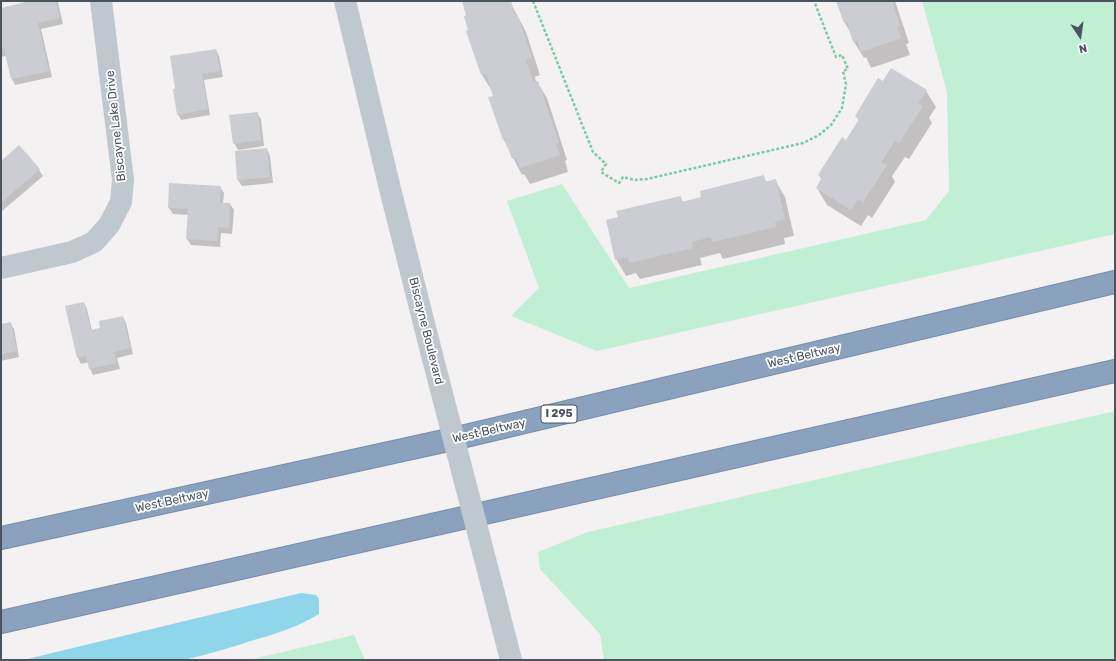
<!DOCTYPE html>
<html>
<head>
<meta charset="utf-8">
<style>
	body { margin:0 }
	#map { position:relative; width:1116px; height:661px; overflow:hidden; background:#f3f1f1; font-family:Rubik,sans-serif }
	canvas { display:block }
	.frame { position:absolute; inset:0; border:2px solid #49545e; pointer-events:none }
	.north { position:absolute; left:1060px; top:16px; width:40px; height:40px; -webkit-text-stroke:3px #fff; paint-order:stroke; rotate:167deg; font-size:11px; font-weight:700; line-height:16px; text-align:center; color:#49545e }
	.north::after { content:''; display:block; margin:auto; width:14px; height:18px; background:#49545e; clip-path:polygon(50% 0,100% 100%,50% 72%,0 100%) }
</style>
</head>
<body>
<div id="map">
<canvas width="1116" height="661"></canvas>
<div class="frame"></div>
<div class="north">N</div>
</div>
<script>
const c = document.querySelector('canvas').getContext('2d');
c.lineJoin = 'round';
function paint(path, color) {
  c.fillStyle = color;
  c.fill(path, 'evenodd');
}
function stroke(path, color, width, dash) {
  c.strokeStyle = color;
  c.lineWidth = width;
  c.lineCap = dash ? 'butt' : 'round';
  c.setLineDash(dash || []);
  c.stroke(path);
}
function drawText(font, color, halo, rows, align = 'center') {
  c.font = font + ' Rubik,sans-serif';
  c.lineWidth = 3.5;
  c.setLineDash([]);
  c.textBaseline = 'middle';
  c.strokeStyle = halo;
  c.fillStyle = color;
  for (const [text, x, y, turn = 0] of rows) {
    c.save();
    c.translate(x, y);
    c.rotate((+turn || 0) * Math.PI / 180);
    c.textAlign = isNaN(turn) ? turn : align;
    if (halo) c.strokeText(text, 0, 0);
    c.fillText(text, 0, 0);
    c.restore();
  }
}
const green = new Path2D(`
	M922,1H1115V234L597,351L511,316L539,288L507,201L562,184L629,288L926,220L949,191L947,92Z
	M1115,411V660H604L600,634L540,569L538,552L588,532Z
	M354,635L365,660H249Z`);
const water = new Path2D(`
	M301,593L316,595L319,599V614C298,627 275,634 251,641C229,648 206,655 183,660H23Z`);
const shadow = new Path2D(`
	M34,1H57L58,3L63,24L41,29L52,77L15,85L12,79L6,56L1,57V9Z
	M464,1L510,2L526,32L540,75L535,77L536,82H537L547,98L567,160L565,161L568,172L530,184L524,174L522,175L504,140L495,96L482,75L468,32L470,31L468,16Z
	M838,1H895L909,43L906,44L910,55L871,68L866,57L864,58L854,42L851,34L845,23Z
	M216,50L219,56L223,77L204,80L210,115L181,120L178,114L176,89Z
	M883,82L926,91L936,107L929,118L932,123L909,159L905,157L892,176L895,182L872,218L868,215L861,226L827,205L817,188L822,180L819,175L846,141L859,121L856,116Z
	M257,113L261,119L264,146L238,150L234,143Z
	M267,149L270,156L273,183L242,186L238,180Z
	M1,162L39,170L43,176L1,212Z
	M763,177L767,182L775,180L785,197L794,236L784,238L785,244L723,259L720,253L700,258L702,265L640,279L636,273L626,276L616,259L680,197L683,202L703,198Z
	M220,187L224,193L223,204H230L234,210L232,234L221,233L220,247L191,245L187,239L189,215L173,214L169,208Z
	M84,303L87,309L92,331L102,329L123,317L126,323L133,354L117,358L120,369L93,375L90,369L89,362L81,364L78,358L67,306Z
	M10,323L14,329L19,357L1,361V325Z`);
const building = new Path2D(`
	M29,1H56L60,18L38,23L49,71L11,79L4,49L1,50V8Z
	M462,1H511L515,15L517,14L532,58L526,60L533,82L538,81L559,143L556,144L560,155L520,168L516,158L512,159L505,139L503,140L488,97L493,96L486,74L481,75L466,31L468,30L464,16L466,15Z
	M836,1H892L900,26L897,27L901,38L861,52L857,40L853,42L847,22L844,23Z
	M216,49L220,71L202,74L208,109L177,115L173,89H175L170,56Z
	M891,68L927,90L918,103L923,106L899,143L895,141L881,162L887,165L863,202L858,199L851,210L816,188L822,177L818,175L842,137L846,140L859,119L855,116L878,78L883,81Z
	M258,112L261,140L233,144L229,115Z
	M19,145L40,169L1,203V161Z
	M267,148L270,177L237,180L235,151Z
	M764,175L765,182L776,179L785,219L775,222L776,227L712,242L711,237L692,242L693,248L629,263L628,257L615,260L606,220L618,217L616,211L681,196L682,202L701,197L700,191Z
	M169,183L221,186L220,203H230L229,228L218,227L217,241L186,239L188,209L168,208Z
	M84,302L91,330L100,328L99,321L123,316L130,348L114,352L117,363L89,369L86,356L77,358L65,306Z
	M11,322L17,351L1,354V324Z`);
const path = new Path2D(`
	M533,1L593,152L606,164L601,172L619,183L623,177L635,180L647,179L803,143L819,135L831,125L842,108L846,84L843,71L848,69L842,55L836,57L814,1`);
const minor = new Path2D(`
	M345,1L391,193L432,355
	M1,268L72,252L94,242L109,225L121,202L123,180L101,1
	M492,586L511,660`);
const highway = new Path2D(`
	M1,538L453,439L1115,282
	M1,622L1115,371`);
const minorBridge = new Path2D(`
	M432,355L492,586`);
const shields = [
	[559,414,36]
];
const shieldNames = [
	["I 295",559,414]
];
const streetNames = [
	["Biscayne Lake Drive",116,126,-96],
	["Biscayne Boulevard",426,331,76],
	["West Beltway",804,356,-13],
	["West Beltway",489,431,-13],
	["West Beltway",172,501,-12]
];
paint(green, '#c1efd4');
paint(water, '#90d6ea');
paint(shadow, '#0003');
paint(building, '#cbcdd3');
stroke(highway, '#758daa', 24);
stroke(path, '#7acca5', 2.5, [3, 2]);
stroke(minor, '#bfc8cf', 22);
stroke(highway, '#8aa2be', 22);
stroke(minorBridge, '#bfc8cf', 22);
for (const [x, y, w] of shields) {
  const box = new Path2D();
  box.roundRect(x - w / 2, y - 9, w, 18, 3);
  c.fillStyle = '#fff';
  c.fill(box);
  stroke(box, '#49545e', 1);
}
drawText('bold 11px', '#49545e', null, shieldNames);
drawText('12px', '#49545e', '#fff', streetNames);
</script>
</body>
</html>
